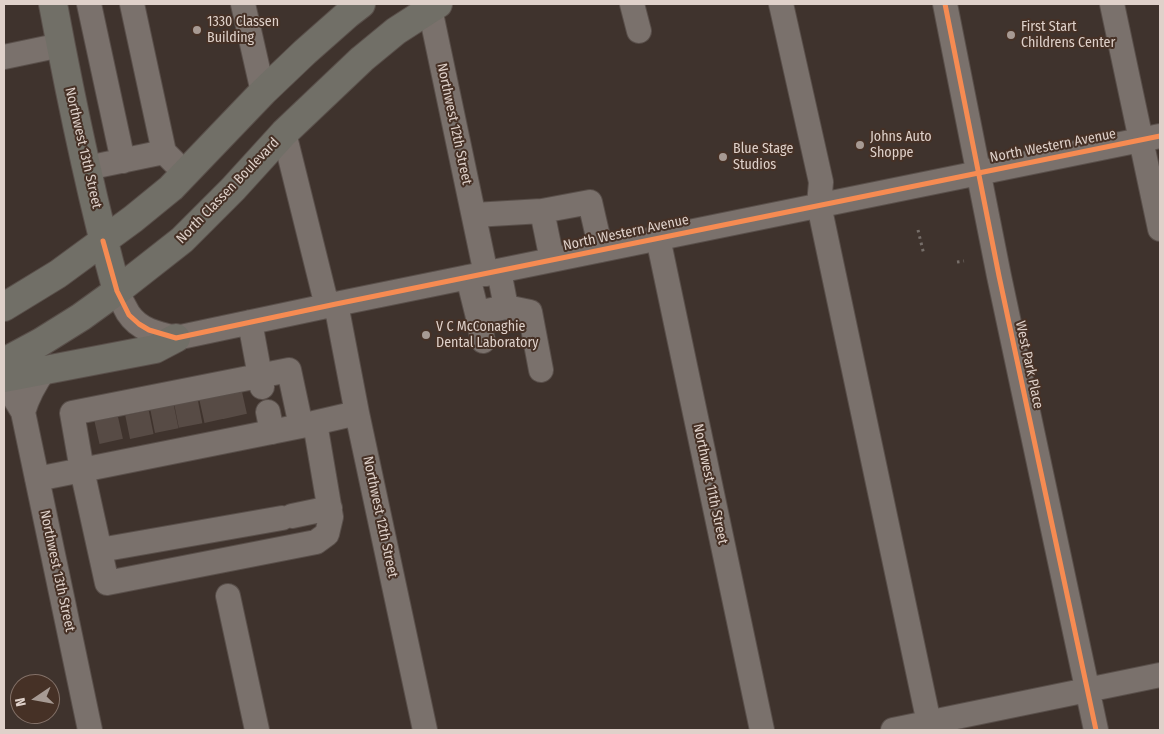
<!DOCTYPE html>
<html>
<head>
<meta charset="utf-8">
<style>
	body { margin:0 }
	#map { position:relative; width:1164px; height:734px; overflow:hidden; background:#3f332d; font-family:"Fira Sans Condensed",sans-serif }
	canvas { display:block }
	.frame { position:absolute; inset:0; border:5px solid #dfd1ca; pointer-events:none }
	.north { position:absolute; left:10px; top:674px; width:50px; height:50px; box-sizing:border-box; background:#463126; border:1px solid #837168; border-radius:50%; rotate:258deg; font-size:14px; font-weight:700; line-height:20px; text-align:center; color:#dfd1ca }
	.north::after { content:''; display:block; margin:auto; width:18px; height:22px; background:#a79a93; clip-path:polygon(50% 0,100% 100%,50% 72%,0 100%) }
</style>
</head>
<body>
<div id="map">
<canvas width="1164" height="734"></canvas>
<div class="frame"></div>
<div class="north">N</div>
</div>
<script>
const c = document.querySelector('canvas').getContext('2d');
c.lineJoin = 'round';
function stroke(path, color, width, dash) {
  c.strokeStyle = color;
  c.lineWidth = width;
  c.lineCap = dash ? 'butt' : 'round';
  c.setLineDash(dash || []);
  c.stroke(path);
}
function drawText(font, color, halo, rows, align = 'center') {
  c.font = font + ' "Fira Sans Condensed",sans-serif';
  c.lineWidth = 4;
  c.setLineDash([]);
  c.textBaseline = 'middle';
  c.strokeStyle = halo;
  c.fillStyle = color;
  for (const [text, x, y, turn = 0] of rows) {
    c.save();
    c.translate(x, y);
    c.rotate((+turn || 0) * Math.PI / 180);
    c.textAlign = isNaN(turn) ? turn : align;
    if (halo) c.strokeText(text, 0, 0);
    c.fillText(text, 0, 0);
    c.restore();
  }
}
const minorTunnel = new Path2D(`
	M230,393L240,438
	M211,397L221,442
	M186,402L195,448
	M162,407L171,452
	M137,413L146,457
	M106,418L112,445`);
const path = new Path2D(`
	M918,230L924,255
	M957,262L964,261`);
const minor = new Path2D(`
	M89,4L123,161
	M132,4L164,152
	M243,4L263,92
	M429,4L486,274
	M632,4L639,31
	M781,4L821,182L819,205L929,723
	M945,4L999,276L1096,730
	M1112,4L1160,229
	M4,57L61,45
	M284,133L327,306
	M87,168L164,152L175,163
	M542,211L552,260
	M474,215L542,211L590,202L601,250
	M658,238L762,730
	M499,271L506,307L530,312L541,370
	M468,277L477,313L506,307
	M117,291C120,298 124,306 128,313C139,330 158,334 176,338L336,304L1160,136
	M336,304L357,413L425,730
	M477,313L483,341
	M250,322L262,387
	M4,385L9,389L23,412L90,730
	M23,412C28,395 35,383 45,369
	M268,412L272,432
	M301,426L82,470L107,583L316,542L327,534L331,517L315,423
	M37,479L82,470L72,413L289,370L301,426L357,413
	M292,516L330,508
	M100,550L282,518
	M228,596L257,730
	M893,730L1160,675`);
const major = new Path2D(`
	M53,4C71,100 91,197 117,291
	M4,307L58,274L133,219L171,188L263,92L305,52L348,14L361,4
	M4,362L41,342L81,317L117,291L182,240L233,189L284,133L362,59L396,31L438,4
	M4,378L155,349L176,338`);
const cycleway = new Path2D(`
	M945,4L999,276L1096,730
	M103,241L117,291L129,315L139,324L149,330L176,338L336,304L1160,136`);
const markers = [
	[197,30,5,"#a79a93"],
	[1011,35,5,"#a79a93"],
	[860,145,5,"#a79a93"],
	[723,157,5,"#a79a93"],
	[426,335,5,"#a79a93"]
];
const poiNames = [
	["1330 Classen",207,22],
	["Building",207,38],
	["First Start",1021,27],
	["Childrens Center",1021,43],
	["Johns Auto",870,137],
	["Shoppe",870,153],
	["Blue Stage",733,149],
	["Studios",733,165],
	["V C McConaghie",436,327],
	["Dental Laboratory",436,343]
];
const streetNames = [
	["Northwest 12th Street",454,124,78],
	["North Western Avenue",1053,146,-11],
	["Northwest 13th Street",83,148,77],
	["North Classen Boulevard",228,191,-46],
	["North Western Avenue",626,233,-12],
	["West Park Place",1029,365,78],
	["Northwest 11th Street",710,484,78],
	["Northwest 12th Street",380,517,78],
	["Northwest 13th Street",57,571,78]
];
stroke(minorTunnel, '#574b45', 24, [24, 12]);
stroke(minor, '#594f4a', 26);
stroke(major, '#594f4a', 30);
stroke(path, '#766e69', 3, [2.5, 4]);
stroke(minor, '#7a716c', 24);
stroke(major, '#716f67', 28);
stroke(cycleway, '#f68b52', 5);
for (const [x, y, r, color] of markers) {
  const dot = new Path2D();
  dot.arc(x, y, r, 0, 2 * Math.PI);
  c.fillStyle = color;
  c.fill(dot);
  stroke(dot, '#463126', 2);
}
drawText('14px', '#dfd1ca', '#463126', poiNames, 'left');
drawText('14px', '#dfd1ca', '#463126', streetNames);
</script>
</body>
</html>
